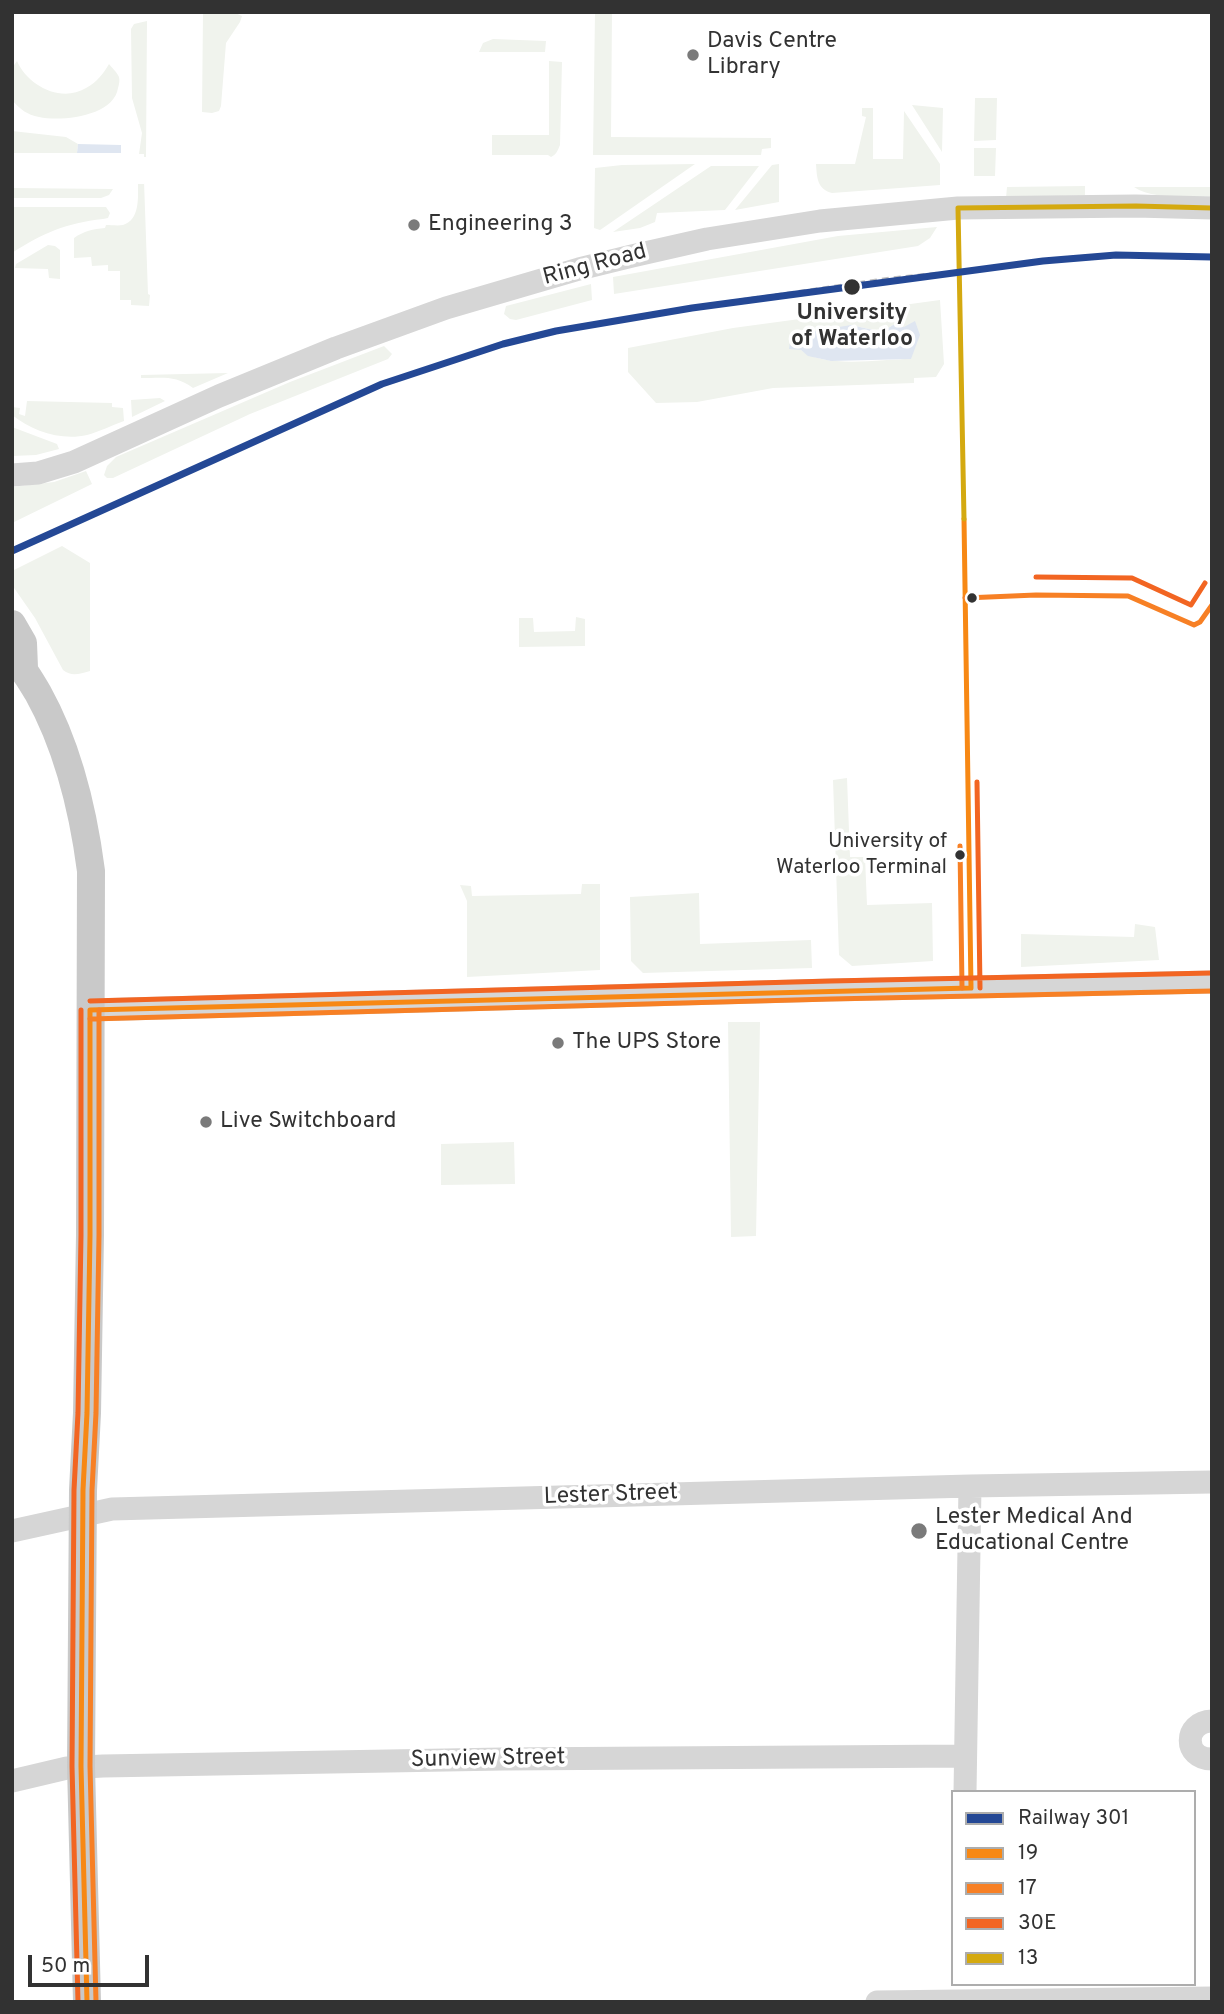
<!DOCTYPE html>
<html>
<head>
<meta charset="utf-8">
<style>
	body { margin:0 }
	#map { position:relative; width:1224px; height:2014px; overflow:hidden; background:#fff; font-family:Overpass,sans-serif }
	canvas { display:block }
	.frame { position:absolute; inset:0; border:14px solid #323232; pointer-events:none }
	.legend { position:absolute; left:951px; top:1790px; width:245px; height:196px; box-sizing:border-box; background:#fff; border:2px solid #adadad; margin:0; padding:9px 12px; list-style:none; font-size:21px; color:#323232 }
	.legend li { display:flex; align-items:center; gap:14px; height:35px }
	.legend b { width:35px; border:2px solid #adadad }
	.scale { position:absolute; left:28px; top:1955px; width:121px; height:32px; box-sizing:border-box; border:4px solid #323232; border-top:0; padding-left:9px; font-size:21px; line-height:24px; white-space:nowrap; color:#323232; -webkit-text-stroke:5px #fff; paint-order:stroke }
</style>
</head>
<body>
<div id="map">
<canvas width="1224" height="2014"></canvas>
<div class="frame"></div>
<ul class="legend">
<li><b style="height:9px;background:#244895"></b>Railway 301</li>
<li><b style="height:9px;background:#f78814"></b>19</li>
<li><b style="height:9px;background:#f78025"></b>17</li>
<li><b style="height:9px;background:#f26522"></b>30E</li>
<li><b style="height:9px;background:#d4a910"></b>13</li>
</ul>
<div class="scale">50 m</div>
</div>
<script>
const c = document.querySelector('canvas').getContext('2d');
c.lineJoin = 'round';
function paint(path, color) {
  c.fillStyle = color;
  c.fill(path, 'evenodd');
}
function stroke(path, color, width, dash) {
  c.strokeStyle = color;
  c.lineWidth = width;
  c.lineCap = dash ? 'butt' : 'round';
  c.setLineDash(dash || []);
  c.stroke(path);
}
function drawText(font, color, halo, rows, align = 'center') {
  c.font = font + ' Overpass,sans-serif';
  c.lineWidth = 7;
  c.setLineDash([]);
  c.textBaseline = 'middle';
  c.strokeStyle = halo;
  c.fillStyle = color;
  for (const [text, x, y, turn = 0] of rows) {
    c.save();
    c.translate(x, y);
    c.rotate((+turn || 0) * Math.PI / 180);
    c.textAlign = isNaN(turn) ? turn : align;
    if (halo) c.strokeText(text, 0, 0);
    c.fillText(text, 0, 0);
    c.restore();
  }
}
const green = new Path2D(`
	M233,12L242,16L240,22L226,43L221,106L219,111L212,113L202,112L203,13Z
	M595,12H612L611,137L771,138V148L762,149L761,155H593Z
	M147,21L146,157H144V154H139L142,133L132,98L131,29L134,24Z
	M493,39L546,41L545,52H479L483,43Z
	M17,61C28,86 61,103 86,88C97,82 103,74 109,64C112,68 117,72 119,77C120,81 119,84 118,88C114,116 62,122 39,117C27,115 20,109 12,100V68Z
	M549,61L562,62L560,145C558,150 556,155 551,157L548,155H492V135H549Z
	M975,98H997L996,140L974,141Z
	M912,105L943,108L942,152Z
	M862,108H873V159H903L904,111L940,164V185L832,193C817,189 817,178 816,164H855L866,117L862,116Z
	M12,131L66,137L78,144L77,153H12Z
	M974,148H996L995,176H974Z
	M695,164L603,228L600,230L594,228L595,168L622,165Z
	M779,164V202L735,210L772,165Z
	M711,166H759L725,210L657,213L655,222L640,228L613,232Z
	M144,181L148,294L150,295L149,306L131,305V300H120V271H108V265L92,266L91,257L74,258V238C84,231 93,229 105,228L106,225C111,225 118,226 123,225C140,220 138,197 138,184H144Z
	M1085,186V195L1006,198L1007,187Z
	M1134,187H1212V197C1189,196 1152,200 1134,187Z
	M12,188L113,189L109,195L101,198H12Z
	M12,207H106L110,213L108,218L103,219C66,223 43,233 12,253Z
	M937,227L930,238L918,246L614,294L613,277L838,236Z
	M48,245L55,246L60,250V279L49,278L48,269L15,268L16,264Z
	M591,284L592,300L516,320L510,319L504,314L506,306Z
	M940,300L944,364L936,377L914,378V383L773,388L697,402L656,403L628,372V348L733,328ZM851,325L882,332L893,325L904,328L911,359C881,359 824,369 801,350Z
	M384,346L392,354L388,359L250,414L113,478H107L104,475L107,466L116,457L290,382Z
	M228,373L193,388C176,375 163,378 141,378V375Z
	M160,398L165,401L132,417L131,400Z
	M27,401L112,403V407L123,408L124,421C112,425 99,432 87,435C61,441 32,431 12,415V407L20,408L19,414L25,416Z
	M12,427L57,444L59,449L36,455L12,456Z
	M86,471L92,484L12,523V487L54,482Z
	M62,546L90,563V671C79,674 72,677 63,670L35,618L12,585V571Z
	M576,617L585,619V646L519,647V618H533L534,632L575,631Z
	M847,778L850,857H865L867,905L932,903L933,961L852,966L839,955L833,780Z
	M582,884H600V970L467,977V901L460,885L471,886L472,896L581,894Z
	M699,893L700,944L811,940L812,968L643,973L631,961L630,897Z
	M1135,924L1155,927L1159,960L1021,967V934L1134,937Z
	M728,1022H760L756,1236L731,1237Z
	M514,1142L515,1184L441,1185V1144Z`);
const water = new Path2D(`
	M78,144L121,145V153H77Z
	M915,321L920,335L911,359L831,361L808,356L801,350L789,349L791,335L851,325L882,332L893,325L904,327Z`);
const minor = new Path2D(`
	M12,475L38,473L74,462L219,396L336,348L446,308L579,269L632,256L707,239L820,221L958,208L1136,206L1212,208
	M90,1010L831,990L1212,982
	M12,1531L112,1509L970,1486L1212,1482
	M1212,1721C1183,1722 1183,1759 1212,1759
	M12,1781L67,1768L103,1766L503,1759L965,1756
	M965,1792L970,1486
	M877,2002L1212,1998`);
const major = new Path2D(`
	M12,624L23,643L24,668
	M12,658C24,668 30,680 38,693C68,747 83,809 91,871L90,1235L87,1413L83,1490L81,1766L87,2002`);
const rail = new Path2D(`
	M692,308L891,279L940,274`);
const bus1 = new Path2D(`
	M964,519L971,988
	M90,1010L971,988
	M87,2002L81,1766L83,1490L87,1413L90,1235V1010`);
const bus2 = new Path2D(`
	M965,598L1036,595L1128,596L1194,625L1200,622L1212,605
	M960,846L962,988
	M90,1019L831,999L1212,991
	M96,2002L90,1766L92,1490L96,1413L99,1235V1010`);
const bus3 = new Path2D(`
	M1036,577L1132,578L1191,605L1205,583
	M977,782L980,988
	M90,1001L831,981L1212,973
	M78,2002L72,1766L74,1490L78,1413L81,1235V1010`);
const bus4 = new Path2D(`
	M958,208L964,519
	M958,208L1136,206L1212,208`);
const rail1 = new Path2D(`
	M12,551L382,384L503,344L556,331L692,308L1043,261L1116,255L1212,257`);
const markers = [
	[693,55,7,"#7a7a7a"],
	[414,225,7,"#7a7a7a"],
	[852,287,9,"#323232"],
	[972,598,6,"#323232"],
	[960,855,6,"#323232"],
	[558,1043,7,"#7a7a7a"],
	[206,1122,7,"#7a7a7a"],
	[919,1531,9,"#7a7a7a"]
];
const busNames = [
	["University of",947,843],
	["Waterloo Terminal",947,869]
];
const poiNames = [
	["Davis Centre",707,42],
	["Library",707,68],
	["Engineering 3",428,225],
	["The UPS Store",572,1043],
	["Live Switchboard",220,1122],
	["Lester Medical And",935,1518],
	["Educational Centre",935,1544]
];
const streetNames = [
	["Ring Road",595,266,-15],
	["Lester Street",611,1496,-2],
	["Sunview Street",488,1760,-1]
];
const stopNames = [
	["University",852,314],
	["of Waterloo",852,340]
];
paint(green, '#f0f3ed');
paint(water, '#dfe6f1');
stroke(minor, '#d6d6d6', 23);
stroke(major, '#c9c9c9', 28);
stroke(rail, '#bebebe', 5, [7, 5]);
stroke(bus1, '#f78814', 5);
stroke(bus2, '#f78025', 5);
stroke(bus3, '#f26522', 5);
stroke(bus4, '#d4a910', 5);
stroke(rail1, '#244895', 7);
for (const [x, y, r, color] of markers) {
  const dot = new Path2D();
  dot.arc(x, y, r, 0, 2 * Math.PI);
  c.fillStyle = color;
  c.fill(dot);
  stroke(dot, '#fff', 2.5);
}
drawText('21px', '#323232', '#fff', busNames, 'right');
drawText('23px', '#323232', '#fff', poiNames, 'left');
drawText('23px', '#323232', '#fff', streetNames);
drawText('bold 23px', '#323232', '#fff', stopNames);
</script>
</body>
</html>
